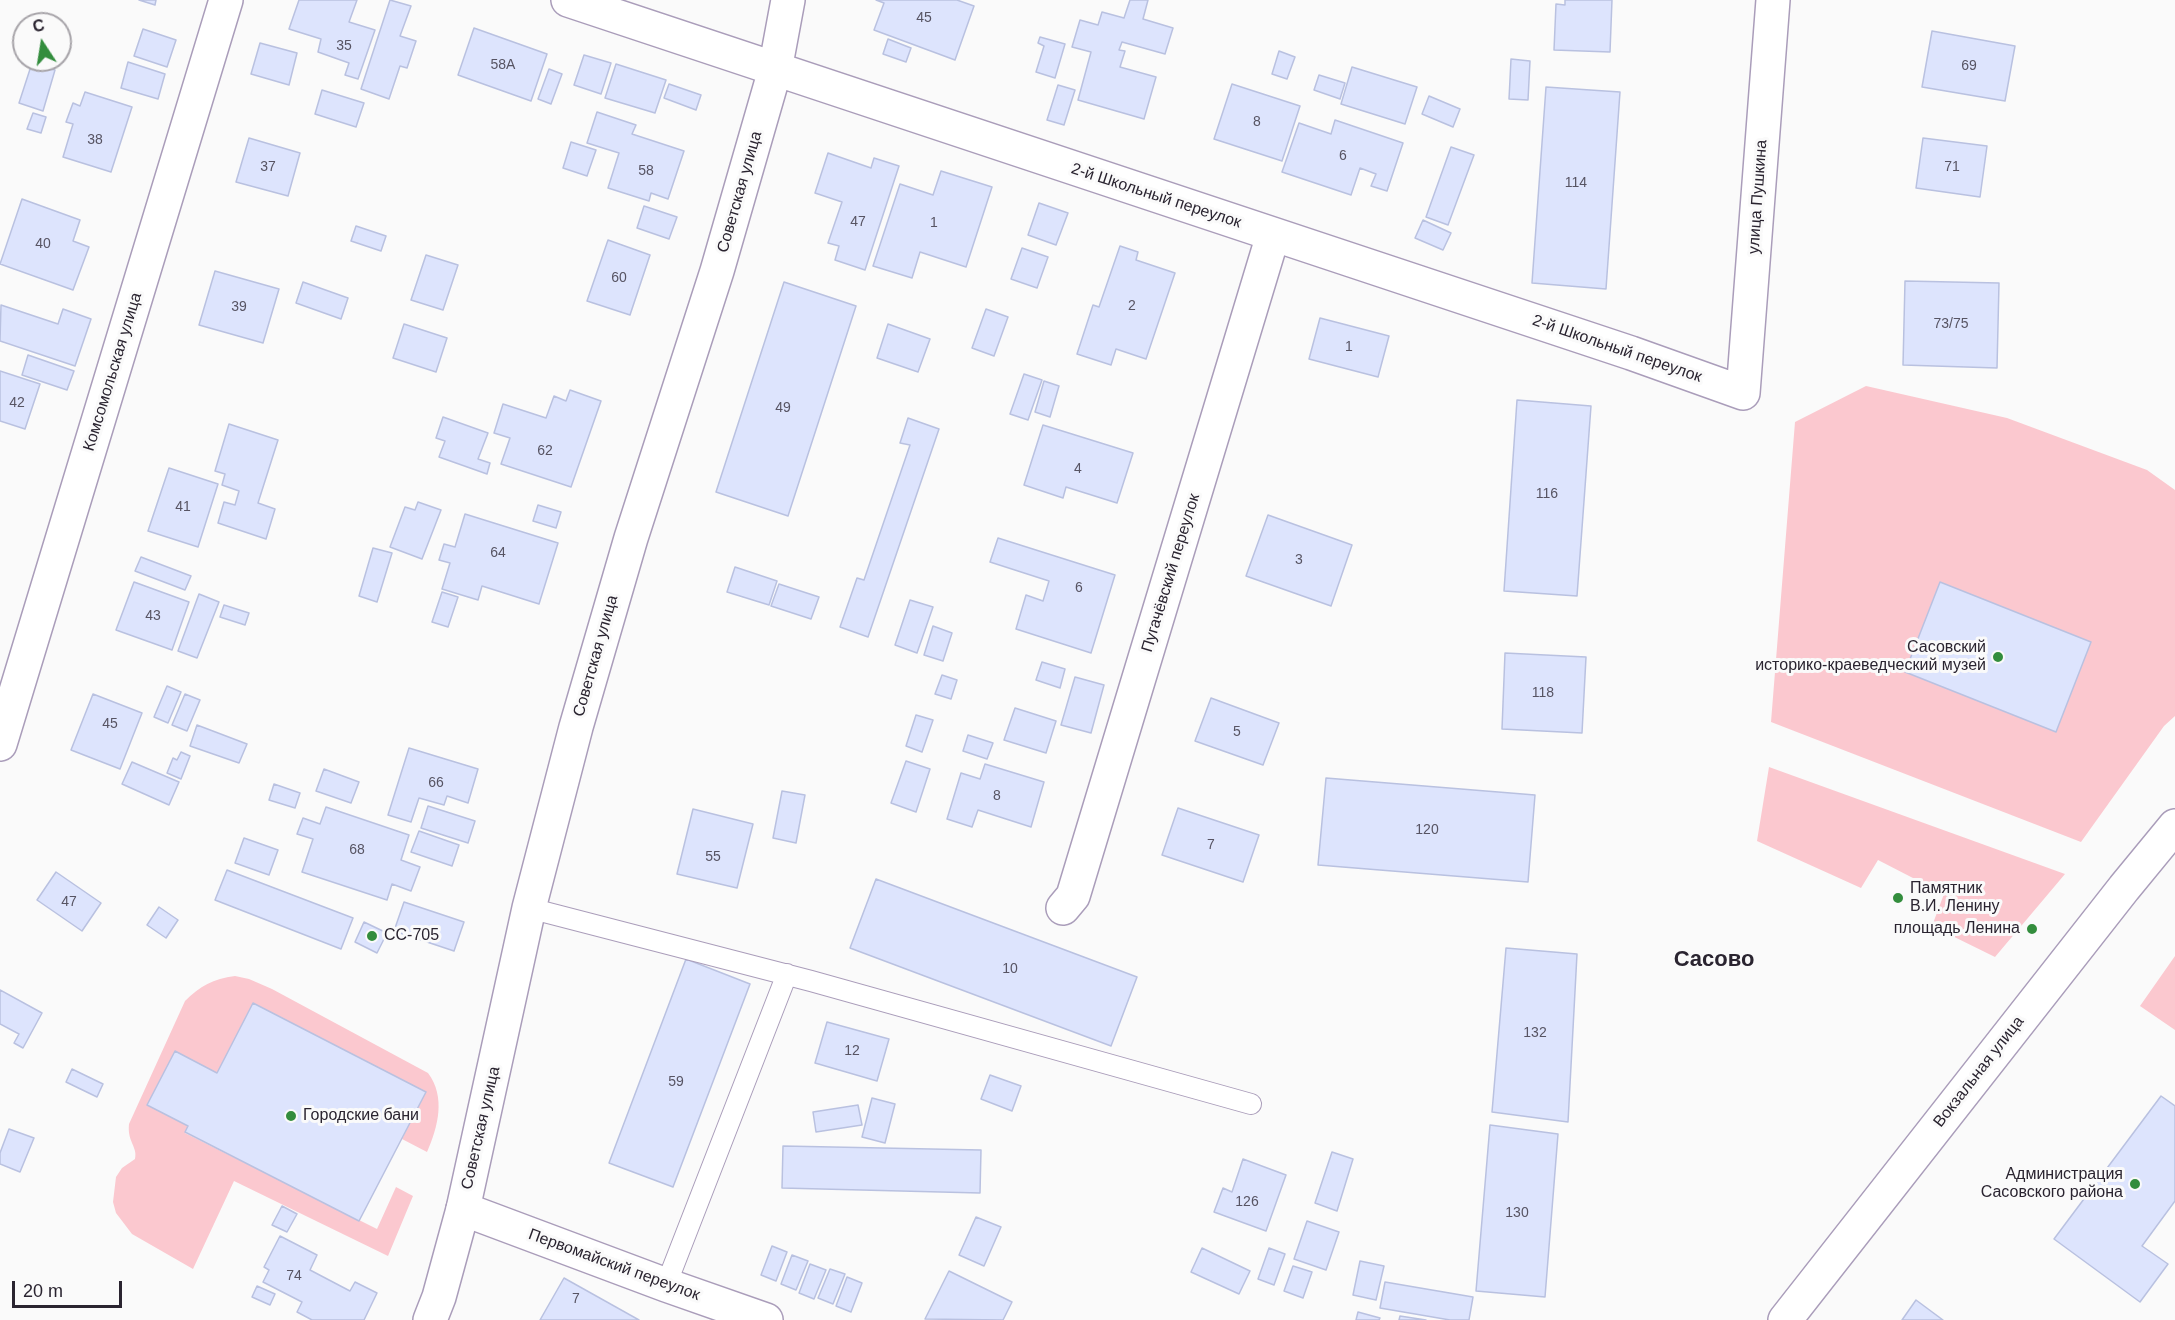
<!DOCTYPE html>
<html>
<head>
<meta charset="utf-8">
<style>
	body { margin:0 }
	#map { position:relative; width:2175px; height:1320px; overflow:hidden; background:#fafafa; font-family:Helvetica,sans-serif }
	canvas { display:block }
	.north { position:absolute; left:12px; top:12px; width:60px; height:60px; box-sizing:border-box; background:#fafafa; border:2px solid #a7a4a9; border-radius:50%; rotate:348deg; font-size:16px; font-weight:700; line-height:24px; text-align:center; color:#2a2430 }
	.north::after { content:''; display:block; margin:auto; width:21px; height:27px; background:#338d3d; clip-path:polygon(50% 0,100% 100%,50% 72%,0 100%) }
	.scale { position:absolute; left:12px; top:1281px; width:110px; height:27px; box-sizing:border-box; border:3px solid #2a2430; border-top:0; padding-left:8px; font-size:18px; line-height:21px; white-space:nowrap; color:#2a2430; -webkit-text-stroke:4px #fafafa; paint-order:stroke }
</style>
</head>
<body>
<div id="map">
<canvas width="2175" height="1320"></canvas>
<div class="north">С</div>
<div class="scale">20 m</div>
</div>
<script>
const c = document.querySelector('canvas').getContext('2d');
c.lineJoin = 'round';
function paint(path, color) {
  c.fillStyle = color;
  c.fill(path, 'evenodd');
}
function stroke(path, color, width, dash) {
  c.strokeStyle = color;
  c.lineWidth = width;
  c.lineCap = dash ? 'butt' : 'round';
  c.setLineDash(dash || []);
  c.stroke(path);
}
function drawText(font, color, halo, rows, align = 'center') {
  c.font = font + ' Helvetica,sans-serif';
  c.lineWidth = 6;
  c.setLineDash([]);
  c.textBaseline = 'middle';
  c.strokeStyle = halo;
  c.fillStyle = color;
  for (const [text, x, y, turn = 0] of rows) {
    c.save();
    c.translate(x, y);
    c.rotate((+turn || 0) * Math.PI / 180);
    c.textAlign = isNaN(turn) ? turn : align;
    if (halo) c.strokeText(text, 0, 0);
    c.fillText(text, 0, 0);
    c.restore();
  }
}
const green = new Path2D(`
	M1866,386L2007,418L2147,470L2175,490V716L2164,726L2081,842L1771,722L1795,422Z
	M1769,767L2065,874L1995,957L1932,926L1944,894L1878,860L1861,888L1757,841Z
	M2175,956V1030L2140,1006Z
	M235,976L249,979L272,989L428,1073C446,1097 438,1127 427,1152L402,1139L426,1092L253,1003L217,1073L175,1051L147,1105L188,1126L185,1133L377,1229L396,1187L413,1196L388,1256L234,1181L193,1269L132,1234L116,1213L113,1202L116,1177L122,1168L135,1159C138,1147 127,1142 129,1124L185,1001C200,986 213,979 235,976Z`);
const building = new Path2D(`
	M139,0H156L155,5Z
	M299,0H357L349,22L375,30L358,79L345,75L349,63L318,52L321,39L289,29Z
	M390,0L411,6L400,36L416,41L407,68L400,66L389,99L361,89Z
	M876,0H957L974,6L955,60L874,30L884,3Z
	M1130,0H1148L1143,19L1173,28L1165,54L1122,42L1119,50L1125,51L1120,67L1156,77L1144,119L1078,100L1091,52L1072,47L1080,20L1098,25L1102,12L1124,18Z
	M1565,0H1612L1610,52L1554,50L1556,4L1565,5Z
	M474,28L547,54L531,101L458,75Z
	M143,29L176,40L167,67L134,56Z
	M1932,31L2015,46L2005,101L1922,87Z
	M1040,37L1065,44L1055,78L1036,72L1044,46L1038,43Z
	M888,39L911,48L906,62L883,54Z
	M260,43L297,53L289,85L251,74Z
	M1279,51L1295,57L1287,79L1272,74Z
	M584,55L611,63L601,94L574,85Z
	M1511,59L1530,61L1528,100L1509,99Z
	M128,62L165,74L158,99L121,88Z
	M32,63L55,70L43,111L19,103Z
	M616,64L666,80L655,113L605,98Z
	M1352,67L1417,87L1405,124L1341,104Z
	M549,69L562,74L551,104L538,99Z
	M1319,75L1345,83L1340,99L1314,90Z
	M669,84L701,95L696,110L664,98Z
	M1232,84L1300,106L1282,161L1214,139Z
	M1058,85L1075,90L1064,125L1047,120Z
	M1546,87L1620,92L1606,289L1532,283Z
	M322,90L364,103L356,127L315,114Z
	M85,92L132,107L111,172L63,157L73,124L66,122L73,103L80,106Z
	M1429,96L1460,109L1453,127L1422,114Z
	M597,112L636,125L632,134L684,151L668,199L651,193L649,201L608,188L619,153L587,143Z
	M33,113L46,117L41,133L27,129Z
	M1335,120L1403,143L1387,191L1371,186L1376,174L1360,168L1351,195L1282,172L1299,123L1331,134Z
	M249,138L300,153L288,196L236,182Z
	M1923,138L1987,146L1980,197L1916,188Z
	M571,142L596,150L587,176L563,168Z
	M1451,147L1474,155L1448,225L1426,217Z
	M828,153L871,168L874,158L899,166L865,270L835,260L839,246L828,243L842,202L815,193Z
	M941,171L992,187L966,267L920,252L912,278L873,266L900,184L933,195Z
	M22,199L80,220L73,241L89,247L73,290L0,264Z
	M1039,203L1068,213L1056,245L1028,235Z
	M644,206L677,217L669,239L637,228Z
	M1423,220L1451,233L1443,250L1415,238Z
	M356,226L386,236L381,251L351,241Z
	M608,240L650,255L630,315L587,301Z
	M1120,246L1138,252L1136,260L1175,273L1146,359L1116,349L1111,365L1077,354L1093,305L1099,307Z
	M1022,248L1048,257L1037,288L1011,279Z
	M426,255L458,265L443,310L411,300Z
	M215,271L279,289L263,343L199,325Z
	M1905,281L1999,283L1997,368L1903,365Z
	M303,282L348,298L341,319L296,303Z
	M784,282L856,306L788,516L716,492Z
	M1,305L58,324L63,309L91,319L75,366L0,341Z
	M986,309L1008,317L994,356L972,348Z
	M1320,318L1389,336L1378,377L1309,359Z
	M404,324L447,338L436,372L393,358Z
	M888,324L930,339L918,372L877,358Z
	M28,355L74,371L67,390L22,375Z
	M0,371L40,384L25,429L0,421Z
	M1024,374L1042,380L1028,420L1010,414Z
	M1044,381L1059,386L1050,417L1035,412Z
	M570,390L601,401L571,487L501,464L510,438L494,433L503,404L546,418L554,396L566,401Z
	M1517,400L1591,406L1577,596L1504,591Z
	M443,417L488,433L478,459L490,463L487,474L439,457L445,441L436,438Z
	M908,418L939,429L868,637L840,627L857,578L864,580L910,445L900,443Z
	M229,424L278,440L258,503L275,509L266,539L218,523L224,502L235,505L239,491L222,485L225,474L215,471Z
	M1043,425L1133,453L1117,503L1066,487L1063,498L1024,485Z
	M169,468L218,484L198,547L148,531Z
	M418,502L441,510L422,559L390,547L405,507L415,510Z
	M538,505L561,512L556,528L533,521Z
	M465,514L558,543L539,604L482,586L478,600L442,589L450,563L439,560L444,544L455,547Z
	M1268,515L1352,545L1331,606L1246,576Z
	M998,538L1115,575L1091,653L1016,629L1026,595L1043,601L1049,581L990,562Z
	M373,548L392,553L377,602L359,596Z
	M141,557L191,576L185,590L135,571Z
	M735,567L777,581L769,605L727,592Z
	M134,582L189,602L172,650L116,630Z
	M1940,582L2091,642L2056,732L1905,672Z
	M779,584L819,597L811,619L771,606Z
	M442,592L458,597L448,627L432,622Z
	M199,594L219,602L197,658L178,651Z
	M910,600L933,607L917,653L895,645Z
	M224,605L249,613L245,625L220,617Z
	M933,626L952,633L943,661L924,655Z
	M1505,653L1586,657L1582,733L1502,729Z
	M1042,662L1065,669L1060,688L1036,680Z
	M942,675L957,680L951,699L935,694Z
	M1075,677L1104,685L1091,733L1061,725Z
	M167,686L181,692L168,723L154,717Z
	M93,694L142,713L120,769L71,750Z
	M185,694L200,700L187,731L172,725Z
	M1211,698L1279,723L1263,765L1195,741Z
	M1015,708L1056,721L1046,753L1004,740Z
	M916,715L933,720L922,752L906,746Z
	M197,725L247,744L239,763L190,746Z
	M968,735L993,743L987,759L963,751Z
	M409,748L478,769L468,803L447,796L444,805L419,798L411,822L388,815Z
	M181,752L190,756L181,779L167,773L173,758L177,760Z
	M906,761L930,769L916,812L891,803Z
	M132,762L179,782L169,805L122,784Z
	M985,764L1044,782L1031,827L978,810L972,827L947,819L961,773L980,779Z
	M324,769L359,782L351,803L316,791Z
	M1326,778L1535,795L1528,882L1318,865Z
	M274,784L300,793L295,808L269,800Z
	M782,791L805,795L796,843L773,838Z
	M428,806L475,821L468,843L421,828Z
	M326,807L409,835L401,860L420,867L411,891L392,884L387,900L302,872L313,839L297,834L303,818L320,824Z
	M1178,808L1259,835L1243,882L1162,855Z
	M693,809L753,824L737,888L677,874Z
	M419,831L459,845L452,866L411,852Z
	M244,838L278,850L269,875L235,863Z
	M227,870L353,918L341,949L215,900Z
	M56,872L101,903L82,931L37,900Z
	M876,879L1137,977L1111,1046L850,948Z
	M404,902L464,922L454,951L394,931Z
	M159,907L178,920L166,938L147,925Z
	M364,922L387,933L377,953L355,942Z
	M1506,948L1577,954L1568,1122L1492,1112Z
	M686,959L750,984L673,1187L609,1163Z
	M0,990L42,1013L23,1048L14,1043L19,1034L0,1024Z
	M253,1003L426,1092L359,1221L185,1132L188,1126L147,1105L175,1051L217,1073Z
	M827,1022L889,1039L877,1081L815,1063Z
	M72,1069L103,1084L97,1097L66,1082Z
	M990,1075L1021,1086L1012,1111L981,1099Z
	M2161,1096L2175,1106V1201L2142,1246L2168,1264L2140,1302L2054,1239Z
	M872,1098L895,1104L885,1143L862,1137Z
	M858,1105L862,1125L816,1132L813,1112Z
	M1490,1125L1558,1134L1545,1297L1476,1291Z
	M9,1129L34,1138L20,1172L0,1164V1153Z
	M783,1146L981,1150L980,1193L782,1188Z
	M1332,1152L1353,1159L1337,1211L1315,1203Z
	M1243,1159L1286,1175L1266,1231L1214,1212L1223,1188L1232,1192Z
	M282,1206L297,1214L287,1232L272,1225Z
	M976,1217L1001,1227L984,1266L959,1255Z
	M1307,1221L1339,1232L1326,1270L1294,1259Z
	M280,1236L317,1255L310,1270L350,1291L355,1282L377,1293L364,1320H312L297,1312L302,1302L263,1282L269,1270L264,1267Z
	M772,1246L787,1252L776,1281L761,1275Z
	M1202,1248L1250,1271L1239,1294L1191,1272Z
	M1269,1248L1285,1254L1274,1285L1258,1279Z
	M792,1255L808,1261L796,1290L781,1284Z
	M1360,1261L1384,1266L1376,1300L1353,1295Z
	M810,1264L826,1270L814,1299L799,1293Z
	M1293,1266L1312,1272L1303,1298L1284,1291Z
	M830,1269L845,1274L833,1304L818,1298Z
	M949,1271L1012,1302L1003,1320L925,1319Z
	M847,1277L862,1283L851,1312L836,1306Z
	M564,1278L639,1320H540Z
	M1385,1282L1473,1297L1469,1320H1450L1380,1308Z
	M257,1286L275,1294L270,1305L252,1297Z
	M1916,1300L1943,1320H1902Z
	M1358,1312L1380,1318L1379,1320H1356Z
	M1400,1316L1426,1320H1399Z`);
const service = new Path2D(`
	M529,908L811,981L1251,1104
	M666,1285L787,974`);
const minor = new Path2D(`
	M0,744L226,0
	M1063,908L1073,896L1273,235
	M463,1209L666,1285L766,1320`);
const tertiary = new Path2D(`
	M568,0L1631,353L1743,393L1773,0
	M430,1320L439,1297L463,1209L529,908L576,727L631,538L717,271L775,70L788,0`);
const secondary = new Path2D(`
	M1785,1320L2124,888L2175,826`);
const markers = [
	[1998,657,6,"#338d3d"],
	[1898,898,6,"#338d3d"],
	[2032,929,6,"#338d3d"],
	[372,936,6,"#338d3d"],
	[291,1116,6,"#338d3d"],
	[2135,1184,6,"#338d3d"]
];
const numberNames = [
	["45",924,18],
	["35",344,46],
	["58А",503,65],
	["69",1969,66],
	["8",1257,122],
	["38",95,140],
	["6",1343,156],
	["37",268,167],
	["71",1952,167],
	["58",646,171],
	["114",1576,183],
	["47",858,222],
	["1",934,223],
	["40",43,244],
	["60",619,278],
	["2",1132,306],
	["39",239,307],
	["73/75",1951,324],
	["1",1349,347],
	["42",17,403],
	["49",783,408],
	["62",545,451],
	["4",1078,469],
	["116",1547,494],
	["41",183,507],
	["64",498,553],
	["3",1299,560],
	["6",1079,588],
	["43",153,616],
	["118",1543,693],
	["45",110,724],
	["5",1237,732],
	["66",436,783],
	["8",997,796],
	["120",1427,830],
	["7",1211,845],
	["68",357,850],
	["55",713,857],
	["47",69,902],
	["10",1010,969],
	["132",1535,1033],
	["12",852,1051],
	["59",676,1082],
	["126",1247,1202],
	["130",1517,1213],
	["74",294,1276],
	["7",576,1299]
];
const streetNames = [
	["Советская улица",740,192,-74],
	["2-й Школьный переулок",1156,196,18],
	["улица Пушкина",1758,197,-86],
	["2-й Школьный переулок",1617,349,19],
	["Комсомольская улица",113,372,-73],
	["Пугачёвский переулок",1171,573,-73],
	["Советская улица",596,656,-74],
	["Вокзальная улица",1979,1072,-52],
	["Советская улица",481,1128,-77],
	["Первомайский переулок",614,1265,20]
];
const poiNames = [
	["Сасовский",1986,648],
	["историко-краеведческий музей",1986,666],
	["Памятник",1910,889,"left"],
	["В.И. Ленину",1910,907,"left"],
	["площадь Ленина",2020,929],
	["СС-705",384,936,"left"],
	["Городские бани",303,1116,"left"],
	["Администрация",2123,1175],
	["Сасовского района",2123,1193]
];
const districtNames = [
	["Сасово",1714,960]
];
paint(green, '#fbc8cf');
paint(building, '#dde4fd');
stroke(building, '#b9c1e0', 1.5);
stroke(service, '#aa9dba', 22);
stroke(minor, '#aa9dba', 36);
stroke(tertiary, '#aa9dba', 36);
stroke(secondary, '#aa9dba', 36);
stroke(service, '#fff', 20);
stroke(minor, '#fff', 33);
stroke(tertiary, '#fff', 33);
stroke(secondary, '#fff', 33);
for (const [x, y, r, color] of markers) {
  const dot = new Path2D();
  dot.arc(x, y, r, 0, 2 * Math.PI);
  c.fillStyle = color;
  c.fill(dot);
  stroke(dot, '#fafafa', 2);
}
drawText('14px', '#575463', null, numberNames);
drawText('16px', '#2a2430', '#fafafa', streetNames);
drawText('16px', '#2a2430', '#fafafa', poiNames, 'right');
drawText('bold 22px', '#2a2430', '#fafafa', districtNames);
</script>
</body>
</html>
